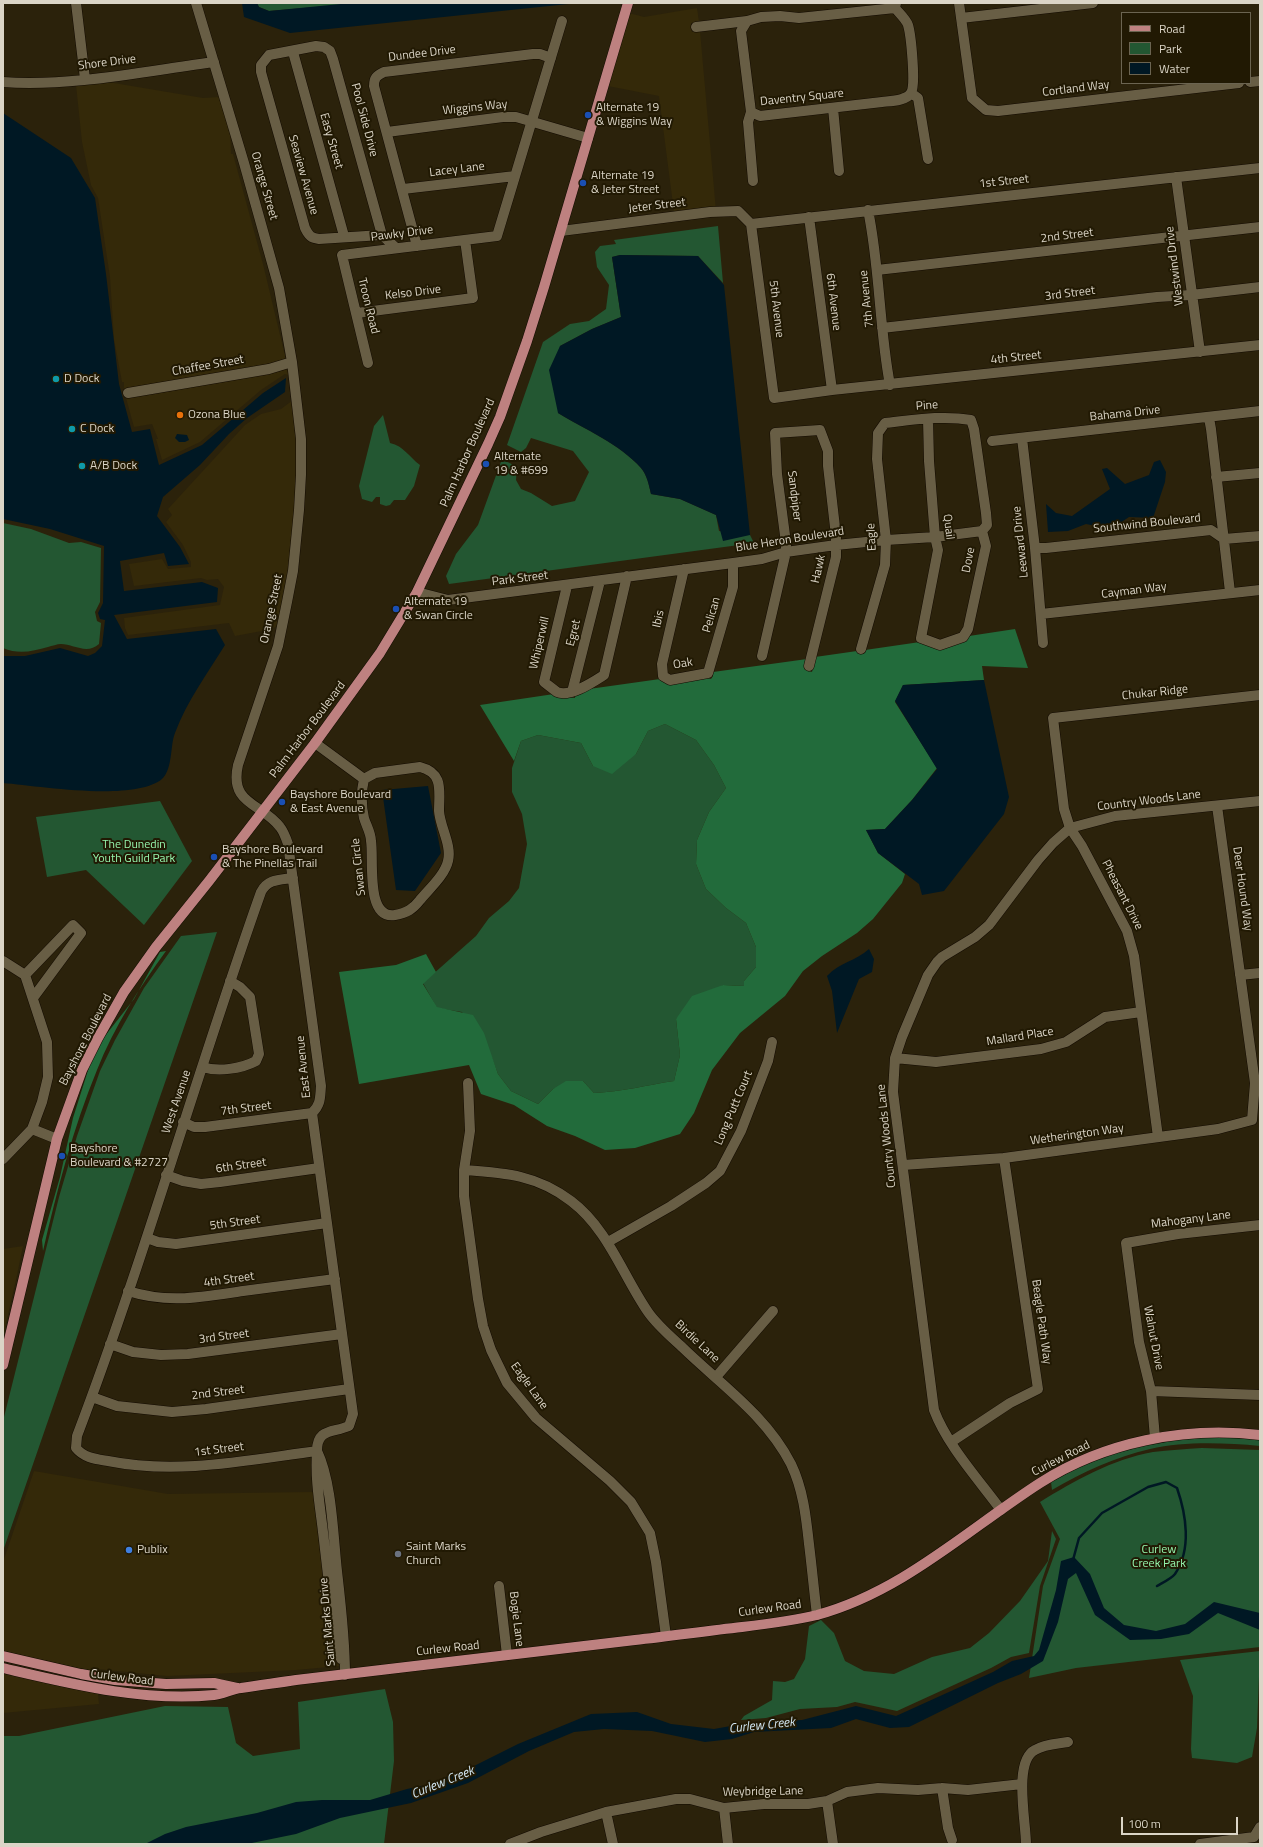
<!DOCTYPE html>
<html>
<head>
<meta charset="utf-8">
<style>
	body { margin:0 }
	#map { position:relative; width:1263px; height:1847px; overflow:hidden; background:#2b220b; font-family:"Titillium Web",sans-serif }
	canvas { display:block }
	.frame { position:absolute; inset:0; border:4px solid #dbd5c7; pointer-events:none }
	.legend { position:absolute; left:1121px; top:12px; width:130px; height:72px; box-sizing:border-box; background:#211903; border:1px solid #6b6451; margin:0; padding:5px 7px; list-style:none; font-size:12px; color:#dbd5c7 }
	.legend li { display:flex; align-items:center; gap:8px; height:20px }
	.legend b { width:20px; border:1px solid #6b6451 }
	.scale { position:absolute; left:1121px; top:1817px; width:117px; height:18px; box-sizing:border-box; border:2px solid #dbd5c7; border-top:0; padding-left:5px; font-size:12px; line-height:14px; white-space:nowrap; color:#dbd5c7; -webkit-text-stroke:3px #211903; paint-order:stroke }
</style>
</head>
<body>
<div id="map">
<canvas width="1263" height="1847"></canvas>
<div class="frame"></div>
<ul class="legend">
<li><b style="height:5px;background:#be8180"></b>Road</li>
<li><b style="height:11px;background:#235732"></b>Park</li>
<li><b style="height:11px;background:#001824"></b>Water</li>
</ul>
<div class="scale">100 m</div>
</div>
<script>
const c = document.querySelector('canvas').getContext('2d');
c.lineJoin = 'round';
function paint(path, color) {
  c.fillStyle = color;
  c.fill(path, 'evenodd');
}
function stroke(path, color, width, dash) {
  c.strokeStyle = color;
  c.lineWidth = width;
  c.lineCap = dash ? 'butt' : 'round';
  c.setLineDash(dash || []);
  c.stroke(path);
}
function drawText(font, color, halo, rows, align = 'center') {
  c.font = font + ' "Titillium Web",sans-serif';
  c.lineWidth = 4;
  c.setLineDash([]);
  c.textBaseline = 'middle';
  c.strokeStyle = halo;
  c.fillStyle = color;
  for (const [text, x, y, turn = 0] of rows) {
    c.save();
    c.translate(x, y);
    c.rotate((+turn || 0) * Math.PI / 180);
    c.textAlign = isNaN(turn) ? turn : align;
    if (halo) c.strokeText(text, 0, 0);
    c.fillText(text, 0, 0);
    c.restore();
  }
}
const built = new Path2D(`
	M697,8L699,22L691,23L692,32L700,31L716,211L674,212L659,96L608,86L629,13L644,17Z
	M102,81L203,98L220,97L230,128L231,154H233L263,264L286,360L269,364L124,389V382H122L114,339L110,277L98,198L91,185L82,142L76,85Z
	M288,368L289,379L288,375L285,374L261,390L200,442L162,460L156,439H158L152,424L134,427L126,398L270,373Z
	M293,400L297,439V475L289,570L278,626L267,630L235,636L229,623L128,635L125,628L124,618L220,605L224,587L218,579L207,580L201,578L134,586L129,564L162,559L168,569L191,567V562L183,545L166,522L172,515L168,509L245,425L261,414L281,409Z
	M23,1246L17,1275L3,1337V1249Z
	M34,1471L168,1494L314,1492L333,1643L339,1666L296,1670L167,1676L97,1669V1672L3,1651V1562Z
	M3,1673L98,1694L99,1704L3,1713Z`);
const green = new Path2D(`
	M257,3H351V4L269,11L259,7Z
	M718,226L723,283L698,256L620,255L612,257L621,317L592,329L560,346L558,413C584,429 620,444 641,468C647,475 649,485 651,494L680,499L716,515L719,531L750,535L754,543L449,584L446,576L456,554L478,525L502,459L517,467L516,480L521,489L531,493L552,506L575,501L589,472L573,451L531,438L526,448L521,452L507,445L543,342L570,324L589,321L606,309L609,285L597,267L595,252L600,246L616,244L614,240Z
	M383,415L390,443C404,446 409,457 420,465L414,486L405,500H394L390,505L386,506L380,504V497H376L372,502L362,499L359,486L374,426Z
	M3,523L31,529L69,543L81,542L101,548L100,602L95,612L97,621L101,623L99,644C87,655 73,644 61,644C57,644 52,646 48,647C33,651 19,655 3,648Z
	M665,724L696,740L714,765L726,788L709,812L697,840L696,864L706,889L726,908L746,923L756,947V967L744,981V986L723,985L676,1019L680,1055L674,1081C647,1085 621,1092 594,1093L583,1081L553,1089L538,1104L511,1091L498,1074L492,1058L462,1012L437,1008L423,983L476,936L489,918L509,901L519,888L527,844L522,814L512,792V768L521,741L538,735L581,743L593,766L636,754L648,731Z
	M160,801L192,861L144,925L86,870L47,877L36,817Z
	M217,932L3,1551V1421L59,1197L77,1136L100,1071L115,1040L144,988L181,936Z
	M1200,1437L1260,1439V1446C1225,1443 1185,1441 1150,1449C1116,1457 1082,1472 1052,1490L1051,1482C1075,1469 1101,1456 1127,1449C1151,1443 1176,1440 1200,1437Z
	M1202,1448L1260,1450V1647L1076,1668L1029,1678L1043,1586L1060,1539L1040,1502C1074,1481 1113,1459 1153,1452C1169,1450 1186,1449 1202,1448Z
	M1052,1531L1056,1539L1040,1586L1029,1653L1011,1657L991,1668L897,1711L855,1702L837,1707L800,1709L766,1718L741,1720L744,1716L772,1700L773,1681L785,1682L794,1679L805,1659L809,1626L821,1620L834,1633L845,1661L864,1671L894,1674L932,1657L970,1648L989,1633L1020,1601L1048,1561Z
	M1260,1651L1257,1728L1252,1757L1237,1763L1192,1758L1191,1749L1193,1696L1180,1660Z
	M385,1689L393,1722L394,1761L384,1844H3V1736H19L165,1706L228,1707L236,1743L253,1756L300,1749L298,1702Z`);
const forest = new Path2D(`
	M1015,629L1028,668L982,666L984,680L903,685L895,702L937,768L912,800L885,829L866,830L878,853L905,874L902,883L873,919L857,933L822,956L803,971L785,996L740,1033L712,1070L694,1113L680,1134L635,1148L605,1150L575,1136L547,1126L514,1105L481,1094L469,1065L359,1084L339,972L396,965L426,954L436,972L423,984L437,1007L473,1015L484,1033L498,1074L511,1091L538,1104L553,1089L566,1081H583L594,1093C621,1092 647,1085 674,1081L680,1055L676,1019L692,996L723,985L744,986V981L756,967V947L746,923L726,908L706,889L696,864L697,840L709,812L726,788L714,765L696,740L665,724L648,731L636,754L612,774L593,766L581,743L538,735L521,741L514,761L480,705L554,694L575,698V695L589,689L660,679L671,684L708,678L711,679L713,676V672L807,659L804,669L812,672L815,657L857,651L864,654L865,650L920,642L941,650L965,641L969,636Z
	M166,951C139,988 114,1027 97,1070C73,1128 57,1190 43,1251L42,1240L60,1177L73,1118L90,1064L101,1041L134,999L160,952Z`);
const water = new Path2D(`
	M242,3H257L259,7L269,11L351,3H578L290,33L244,17Z
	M3,113L71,158L95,198L106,274L119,384L132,432L150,429L159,465L202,445L263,393L286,378L285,392L247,418L229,434L200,465L163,497L157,516L180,547L189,564L168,566L164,553L120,561L124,591L202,582L218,588L217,602L114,615L127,639L216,629L225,645C207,674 187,701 175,733C170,745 173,769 162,779C134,802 39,786 3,783V656H25L60,648L88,656L95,653L102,646L105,620L100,619L98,613L103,603L104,546L50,529L3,519Z
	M620,255L698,256L724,285L750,535L723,541L716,515L680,499L651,494C649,485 647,475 641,468C620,444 584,429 558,413L549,370L560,346L592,329L621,317L612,257Z
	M177,434L187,435L189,440L185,442H179L175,438Z
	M1160,460L1166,472L1165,482L1153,518L1129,517L1111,529L1086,524L1068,531L1048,532L1046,504L1056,513L1072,516L1110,489L1102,469L1107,468L1125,484L1149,475L1154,462Z
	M984,680L1009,797L1004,814L944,891L922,895L919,884L878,853L866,830L885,829L912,800L937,769L895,701L903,685Z
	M428,786L441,853L415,891L396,890L382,790Z
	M869,949L874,959L872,972L859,979L837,1033L832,991L827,976C840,962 856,961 869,949Z
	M1074,1557L1090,1574L1104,1608L1124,1625L1156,1631L1185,1624L1214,1602L1260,1613V1630L1218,1613L1189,1634L1161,1639L1130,1640L1095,1615L1076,1573L1068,1579L1058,1622L1043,1661L1021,1674L998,1683L909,1727L890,1728L856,1719L831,1728L754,1732L732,1739L705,1742L652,1731L604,1729L574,1732L529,1751L468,1783L411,1803L340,1818L296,1834L247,1844H145L165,1834L186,1827L257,1813L296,1802L322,1800H370L407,1789L426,1785L474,1766L518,1744L591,1714L637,1712L671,1724L714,1729L753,1722L802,1720L856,1706L896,1716L993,1672L1012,1661L1034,1656L1039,1650L1056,1590L1061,1561Z`);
const stream = new Path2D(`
	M1073,1560L1079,1538L1102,1513L1148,1487L1166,1482L1177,1488C1186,1514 1192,1549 1175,1574C1171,1579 1162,1583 1157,1586`);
const minor = new Path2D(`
	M76,3L85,79
	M196,3L244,163L279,288L292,362L301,439V475L299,510L293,571L287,602L278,646L238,765C229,805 262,803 280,827C284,832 286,838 288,844L321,1086C320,1097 321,1105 312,1113
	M959,3L972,98L986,110L998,111L1239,83
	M895,8L799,18L780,16L761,17L747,21L741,31L751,112L760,116L882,102C891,101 906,101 911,93C916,85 911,35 908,25C906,19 899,13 895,8L896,3
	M961,18L1093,3
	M696,27L747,21
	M293,52L344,236
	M3,82C71,87 146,71 214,62
	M1250,82L1260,81
	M911,93L918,98L928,159
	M833,108L839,171
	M751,112L748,122L753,181
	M387,132L503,117H516L588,138
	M1176,177L1200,352
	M403,189L515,176
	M868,210C880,268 879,327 890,385
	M809,217L832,390
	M751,224L774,398L832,390L1260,345
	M751,224L1260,168
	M561,231L710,212L738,211L751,224
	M382,235L333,59L330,51L324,47L316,46L269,55L261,65V72L305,228C309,236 311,238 319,239L382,235L396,248
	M417,246L374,86C374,78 376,76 384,72L533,54H540L551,58
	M877,270L1260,227
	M357,313L473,298L465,240
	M882,328L1157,297L1191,295L1260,287
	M368,363L342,255L497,236L562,21
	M128,393L269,369L292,362
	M1209,418L1211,429L1230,592
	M1022,438L1035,548L1043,643
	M992,441L1260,411
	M1216,477L1260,473
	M1035,548H1046L1211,530L1224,539L1260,536
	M684,569L662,664L663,676L670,680L708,673L733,587V563
	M567,586L544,682C548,685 553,689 557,692C570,698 593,682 604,675L627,576
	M417,592L448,600L733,563L762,559L786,552L836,545L886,540L935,537L982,531
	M1041,614L1260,590
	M861,649L885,565L886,540L877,459L878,433L885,423C913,420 943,415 971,420L974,429L986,513L987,525L982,531L986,546L968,629L963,637L940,645L921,638L938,550L935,537L929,461L928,419
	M762,656L786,552V543L777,474L775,433L820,430L828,451V466L836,536V557L809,666
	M572,692L600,581
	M315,743L364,779
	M420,767C444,773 439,791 439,811C440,827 452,845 448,861C445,875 429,889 420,900C413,909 407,913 395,915C365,920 374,858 371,841C371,833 366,825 364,818C361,805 361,792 364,779L375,773Z
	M293,878C279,880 268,879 261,892C197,1072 145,1257 77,1436L76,1448C84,1458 96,1459 108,1461C178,1475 248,1460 317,1451C317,1428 333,1433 349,1426L353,1414L312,1113
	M3,961L25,975L47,1042L48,1077L42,1102L32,1129
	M25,975L73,925L81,933L33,998
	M1240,975L1260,973
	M895,1058L936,1062L1041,1049L1066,1042L1105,1017L1141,1012
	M202,1067C218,1072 241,1069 256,1061L259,1054L250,997L240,987L230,981
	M468,1083L470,1131L464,1170V1196L478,1299L483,1326L491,1350L507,1383L536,1418L610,1481L631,1502L650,1533L656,1562L666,1636
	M183,1122L194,1127H205L312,1113
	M1158,1137L1134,956L1127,931L1082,846L1070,828L1064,809L1053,718L1260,695
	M3,1159L32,1129L57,1139
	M903,1165L1004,1158L1218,1129L1252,1120L1255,1083L1217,806
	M464,1170C506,1173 537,1175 571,1201C608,1229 622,1274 648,1312C657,1325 670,1336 682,1347C720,1384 766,1415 791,1464C803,1489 806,1516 809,1544C812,1568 814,1591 817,1615
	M166,1175L183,1181L201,1184L220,1182L319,1168
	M147,1238L158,1242L176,1244L327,1223
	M608,1242L671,1206L706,1183L720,1171L741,1131L768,1061L772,1042
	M128,1291C169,1304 202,1297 243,1291C274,1287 304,1283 335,1279
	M110,1344L133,1352L161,1355L188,1354L342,1334
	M716,1377L773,1311
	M1151,1391L1260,1395
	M92,1397L117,1406L172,1412L206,1409L349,1389
	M1155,1438L1151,1391L1139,1342L1126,1243L1178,1234L1260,1225
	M951,1442L1010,1403L1038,1389L1004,1158
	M317,1451C332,1482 333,1535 337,1571C341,1606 345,1639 345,1675
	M317,1453C315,1479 320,1506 323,1532C328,1574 332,1618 341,1659
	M1001,1510C979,1480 947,1445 934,1410L893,1092L895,1058L902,1037L928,975L937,962L942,957L975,937L989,925L1038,860L1053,843L1070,828L1115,816L1260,801
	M499,1586L507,1655
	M942,1788L948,1828L952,1840
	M827,1801L833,1844
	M724,1808L728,1844
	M606,1812L613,1844
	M510,1844L541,1832L606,1812L676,1799H690L724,1808L764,1804H808L827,1801L847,1792L878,1788L918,1790L942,1788L968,1790L1022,1784
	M1026,1844C1026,1822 1013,1761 1035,1750C1045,1744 1057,1744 1068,1742
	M1200,1844L1254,1837L1260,1827`);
const major = new Path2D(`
	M3,1365L57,1139L82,1070L98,1038L124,992L156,947L209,881L315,743L380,653L417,592L488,444L500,417L527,341L544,287L628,3
	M3,1656L81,1674L115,1680L166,1684L214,1683L237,1688
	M3,1668C72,1684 143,1702 214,1695C223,1694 232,1689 241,1688C259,1685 277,1683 296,1680C409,1667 522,1654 635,1640C671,1636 706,1631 742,1627C767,1624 792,1621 817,1615C902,1592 967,1530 1040,1483C1104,1442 1185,1426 1260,1435`);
const markers = [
	[588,115,4,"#1a4fb4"],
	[583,183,4,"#1a4fb4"],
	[56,379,4,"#0f9aa8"],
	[180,415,4,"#e8710a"],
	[72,429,4,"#0f9aa8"],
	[486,464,4,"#1a4fb4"],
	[82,466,4,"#0f9aa8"],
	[396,609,4,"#1a4fb4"],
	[282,802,4,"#1a4fb4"],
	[214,857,4,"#1a4fb4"],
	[62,1156,4,"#1a4fb4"],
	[129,1550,4,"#3f7fe0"],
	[398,1554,4,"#6b7280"]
];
const streetNames = [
	["Dundee Drive",422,54,-7],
	["Shore Drive",107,63,-7],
	["Cortland Way",1076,89,-7],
	["Daventry Square",802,98,-6],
	["Wiggins Way",475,108,-6],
	["Pool Side Drive",364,120,75],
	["Easy Street",331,141,74],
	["Lacey Lane",457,170,-7],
	["Seaview Avenue",303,175,74],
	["1st Street",1004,182,-6],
	["Orange Street",264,186,74],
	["Jeter Street",657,206,-7],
	["Pawky Drive",402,234,-7],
	["2nd Street",1067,236,-7],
	["Westwind Drive",1175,266,-97],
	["Kelso Drive",413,293,-7],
	["3rd Street",1070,294,-7],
	["7th Avenue",867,299,-96],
	["6th Avenue",833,302,83],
	["Troon Road",368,306,76],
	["5th Avenue",776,309,83],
	["4th Street",1016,358,-6],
	["Chaffee Street",208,366,-10],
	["Pine",927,406,-4],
	["Bahama Drive",1125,414,-6],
	["Palm Harbor Boulevard",468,453,-66],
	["Sandpiper",794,496,83],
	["Southwind Boulevard",1147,524,-6],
	["Quail",948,527,83],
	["Eagle",872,537,-93],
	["Blue Heron Boulevard",790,540,-9],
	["Leeward Drive",1021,542,-96],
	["Dove",969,560,-79],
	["Hawk",819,569,-77],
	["Park Street",520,579,-7],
	["Cayman Way",1134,591,-7],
	["Orange Street",272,609,-78],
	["Pelican",712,615,-74],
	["Ibis",659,619,-77],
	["Egret",574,633,-76],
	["Whiperwill",540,643,-77],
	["Oak",683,664,-10],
	["Chukar Ridge",1155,693,-6],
	["Palm Harbor Boulevard",308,730,-53],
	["Country Woods Lane",1149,801,-7],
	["Swan Circle",359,867,-96],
	["Deer Hound Way",1242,889,82],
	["Pheasant Drive",1122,895,63],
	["Mallard Place",1020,1037,-9],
	["Bayshore Boulevard",86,1040,-63],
	["East Avenue",304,1067,-96],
	["West Avenue",177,1102,-71],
	["Long Putt Court",734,1108,-67],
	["7th Street",246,1109,-7],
	["Wetherington Way",1077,1135,-8],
	["Country Woods Lane",887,1136,-96],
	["6th Street",241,1166,-8],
	["Mahogany Lane",1191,1220,-7],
	["5th Street",235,1223,-8],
	["4th Street",229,1280,-8],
	["Beagle Path Way",1041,1322,82],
	["3rd Street",224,1337,-7],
	["Walnut Drive",1153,1338,79],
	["Birdie Lane",697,1342,43],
	["Eagle Lane",529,1386,54],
	["2nd Street",218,1393,-7],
	["1st Street",219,1450,-7],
	["Curlew Road",1061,1459,-27],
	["Curlew Road",770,1609,-8],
	["Bogie Lane",516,1619,83],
	["Saint Marks Drive",328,1622,-95],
	["Curlew Road",448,1649,-6],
	["Curlew Road",122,1678,7],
	["Weybridge Lane",763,1792,-1]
];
const poiNames = [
	["Alternate 19",596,108],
	["& Wiggins Way",596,122],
	["Alternate 19",591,176],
	["& Jeter Street",591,190],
	["D Dock",64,379],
	["Ozona Blue",188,415],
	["C Dock",80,429],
	["Alternate",494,457],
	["19 & #699",494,471],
	["A/B Dock",90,466],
	["Alternate 19",404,602],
	["& Swan Circle",404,616],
	["Bayshore Boulevard",290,795],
	["& East Avenue",290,809],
	["Bayshore Boulevard",222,850],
	["& The Pinellas Trail",222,864],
	["Bayshore",70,1149],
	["Boulevard & #2727",70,1163],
	["Saint Marks",406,1547],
	["Church",406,1561],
	["Publix",137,1550]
];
const parkNames = [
	["The Dunedin",134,845],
	["Youth Guild Park",134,859],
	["Curlew",1159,1550],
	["Creek Park",1159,1564]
];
const waterNames = [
	["Curlew Creek",762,1726,-6],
	["Curlew Creek",443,1783,-22]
];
paint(built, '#342909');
paint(green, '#235732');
paint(forest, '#226b3b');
paint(water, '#001824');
stroke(stream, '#001824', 2.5);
stroke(minor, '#130b00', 11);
stroke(major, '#130b00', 11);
stroke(minor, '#685e45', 10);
stroke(major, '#be8180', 10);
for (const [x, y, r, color] of markers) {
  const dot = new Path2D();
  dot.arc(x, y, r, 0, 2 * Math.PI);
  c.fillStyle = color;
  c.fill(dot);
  stroke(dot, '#211903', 1.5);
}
drawText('12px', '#dbd5c7', '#211903', streetNames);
drawText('12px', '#dbd5c7', '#211903', poiNames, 'left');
drawText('12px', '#95f5ad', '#211903', parkNames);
drawText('italic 13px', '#d1e5f1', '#211903', waterNames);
</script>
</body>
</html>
